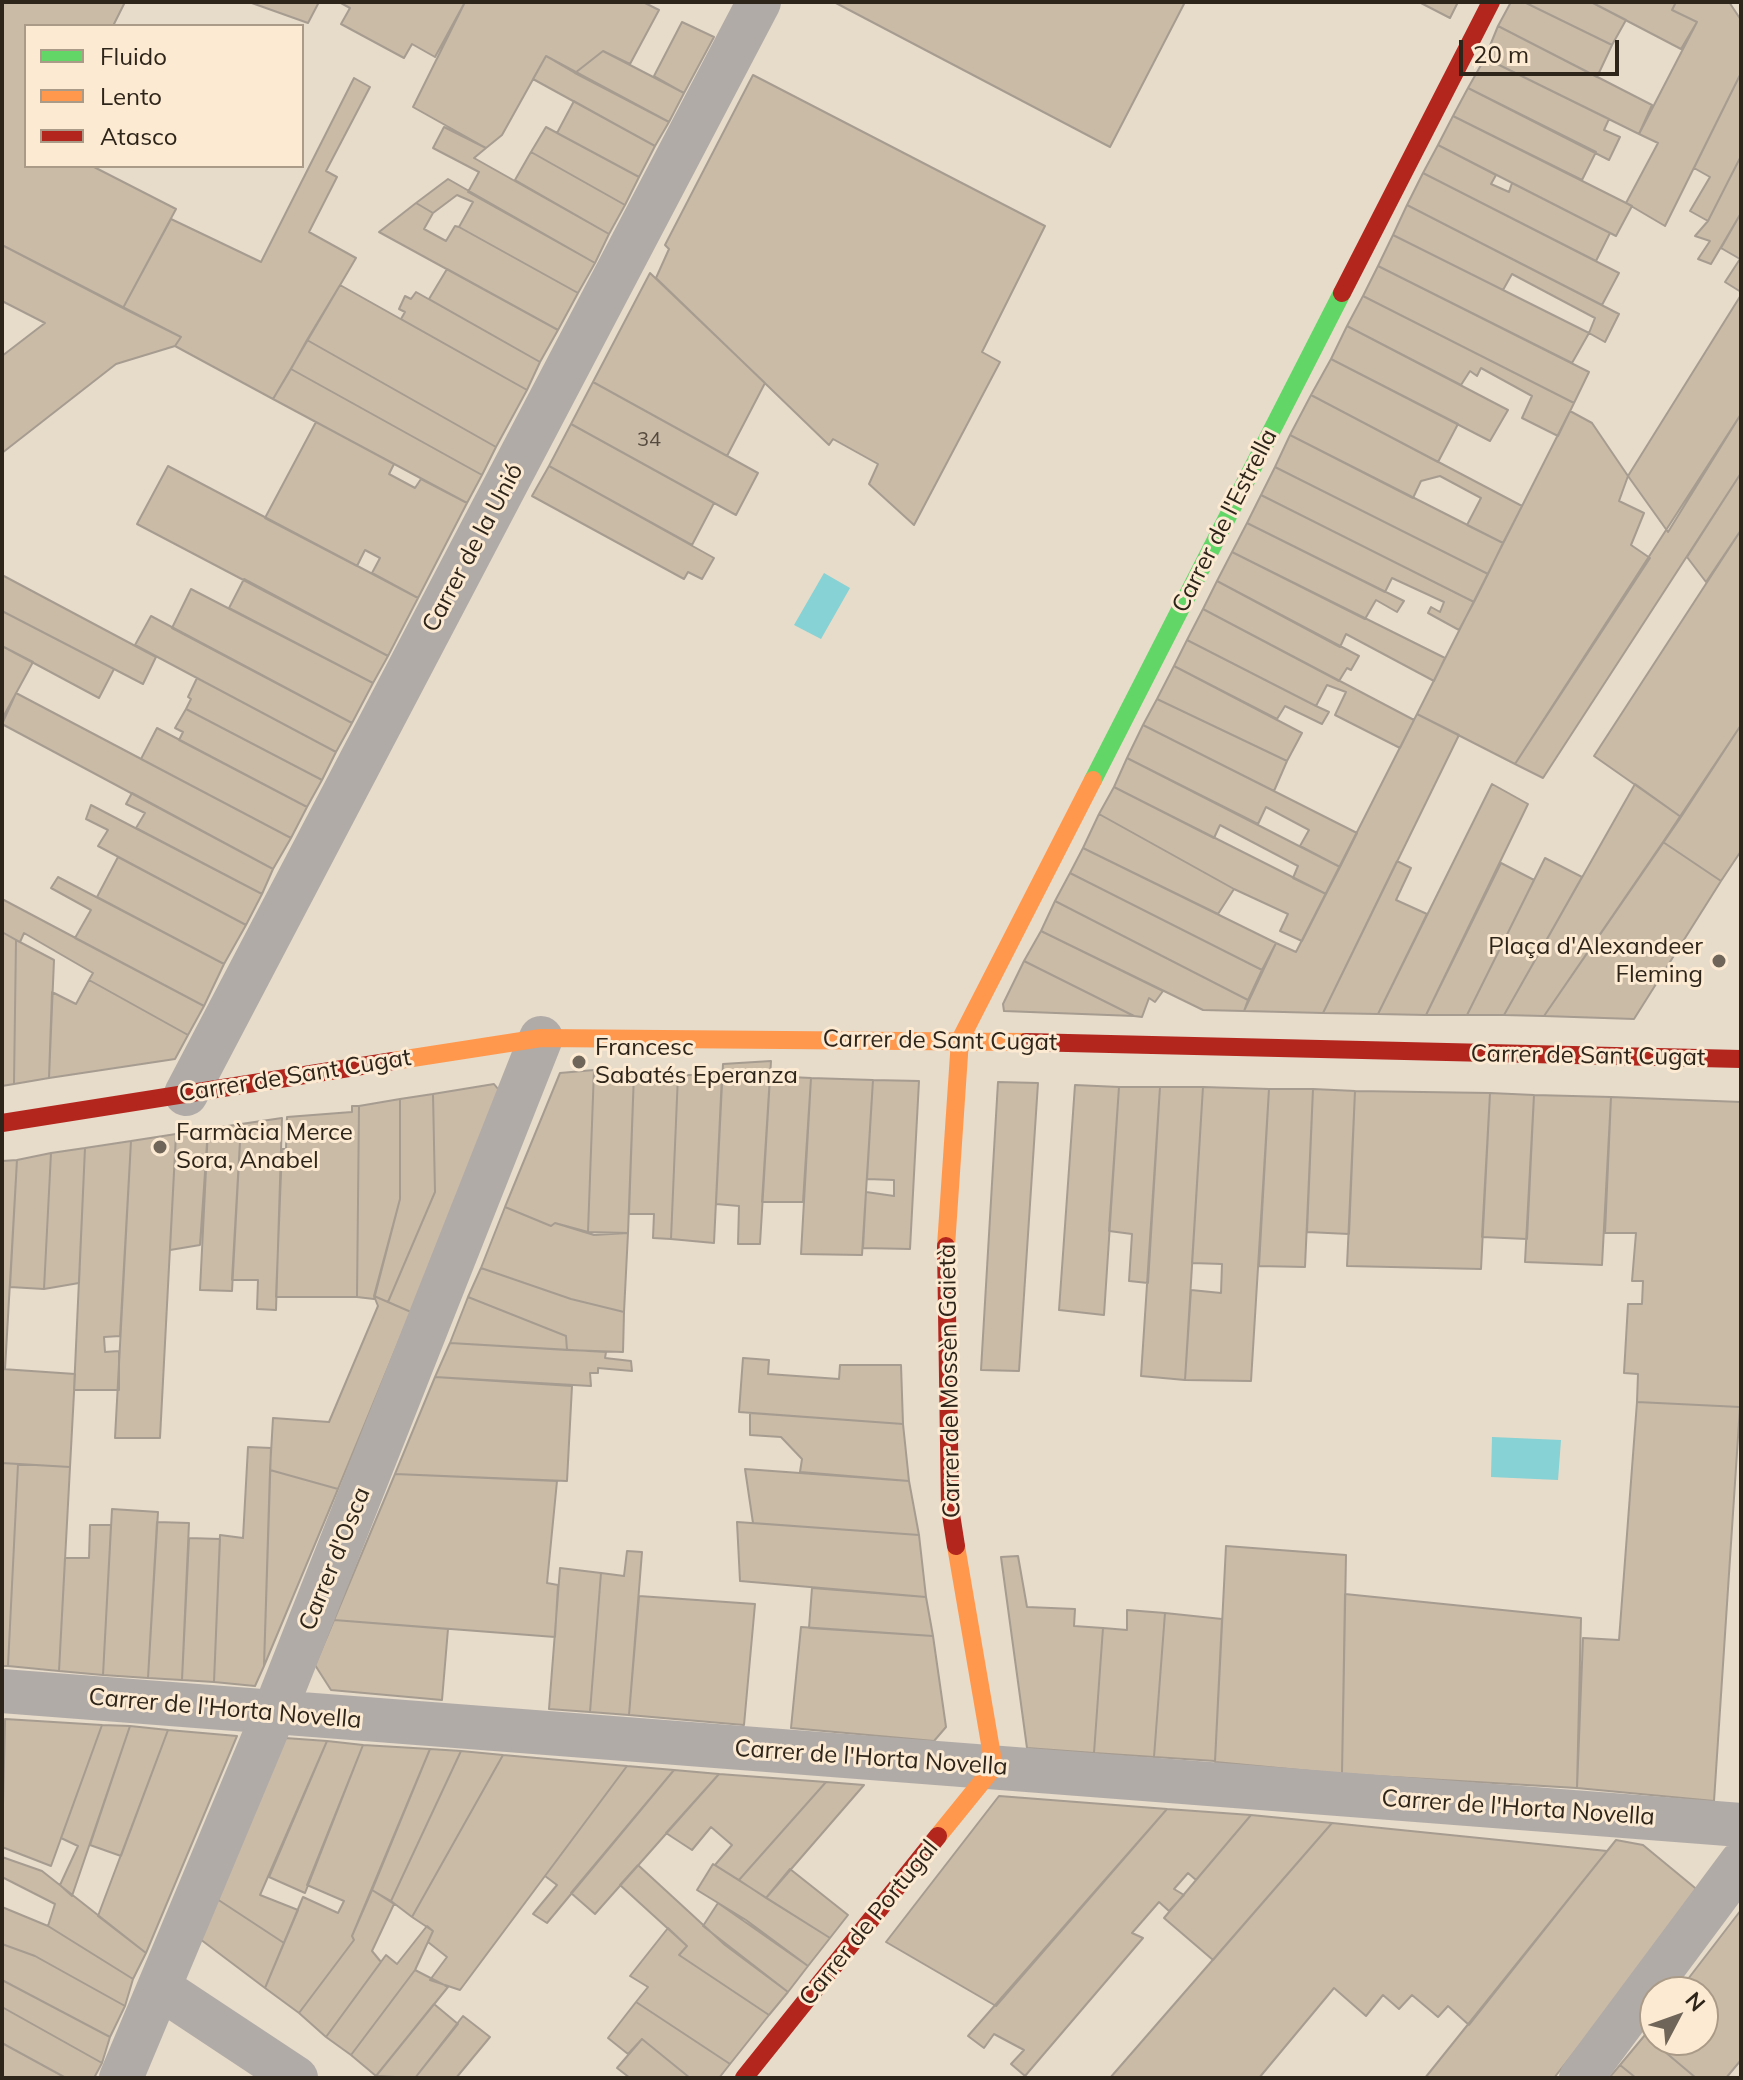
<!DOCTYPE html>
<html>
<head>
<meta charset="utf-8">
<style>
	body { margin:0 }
	#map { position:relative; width:1743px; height:2080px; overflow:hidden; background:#e7dbca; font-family:Mulish,sans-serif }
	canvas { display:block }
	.frame { position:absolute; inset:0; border:4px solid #2e251a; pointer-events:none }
	.legend { position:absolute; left:24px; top:24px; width:280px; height:144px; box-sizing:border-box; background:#fdead2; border:2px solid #aa9b88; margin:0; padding:10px 14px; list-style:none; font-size:24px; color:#2e251a }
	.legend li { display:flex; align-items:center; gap:16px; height:40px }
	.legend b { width:40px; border:2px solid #aa9b88 }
	.north { position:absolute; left:1639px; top:1976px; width:80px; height:80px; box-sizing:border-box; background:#fdead2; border:2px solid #aa9b88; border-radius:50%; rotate:49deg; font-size:22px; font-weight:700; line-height:32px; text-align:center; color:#2e251a }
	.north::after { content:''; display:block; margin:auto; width:28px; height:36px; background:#6f6558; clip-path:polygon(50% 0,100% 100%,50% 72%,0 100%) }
	.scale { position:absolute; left:1459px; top:40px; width:160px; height:36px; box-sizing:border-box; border:4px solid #2e251a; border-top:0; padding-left:10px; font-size:24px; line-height:28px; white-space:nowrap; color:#2e251a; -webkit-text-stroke:6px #fdead2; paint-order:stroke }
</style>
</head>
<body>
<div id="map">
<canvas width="1743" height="2080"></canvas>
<div class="frame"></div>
<ul class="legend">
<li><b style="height:10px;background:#63d668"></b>Fluido</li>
<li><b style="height:10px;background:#ff974d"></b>Lento</li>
<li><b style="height:10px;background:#b3261e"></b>Atasco</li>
</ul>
<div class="north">N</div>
<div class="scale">20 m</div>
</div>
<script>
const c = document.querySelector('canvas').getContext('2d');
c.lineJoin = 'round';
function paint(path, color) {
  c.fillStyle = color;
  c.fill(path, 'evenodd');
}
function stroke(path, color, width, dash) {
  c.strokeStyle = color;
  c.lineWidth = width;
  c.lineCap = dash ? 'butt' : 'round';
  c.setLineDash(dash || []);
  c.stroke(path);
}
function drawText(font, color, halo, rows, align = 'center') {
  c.font = font + ' Mulish,sans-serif';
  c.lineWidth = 6;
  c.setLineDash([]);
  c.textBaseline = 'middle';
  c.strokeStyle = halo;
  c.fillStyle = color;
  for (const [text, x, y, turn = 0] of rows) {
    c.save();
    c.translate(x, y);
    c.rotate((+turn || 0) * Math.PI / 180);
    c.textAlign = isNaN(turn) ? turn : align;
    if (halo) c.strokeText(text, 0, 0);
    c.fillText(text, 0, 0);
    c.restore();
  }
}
const water = new Path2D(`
	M824,573L850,588L821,639L794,625Z
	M1492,1437L1561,1440L1558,1480L1491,1477Z`);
const building = new Path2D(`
	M2,2H125L113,26H26V166H92L176,209L123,308L2,245Z
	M249,2H319L308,23Z
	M339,2H465L435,57L412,44L404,58L341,24L350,8Z
	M465,2H643L659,10L630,64L603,51L575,73L546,56L502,135L486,148L413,107Z
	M834,2H1185L1110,147Z
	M1419,2H1458L1450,18Z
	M1511,2H1524L1612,45L1597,77L1498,26Z
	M1524,2H1591L1626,20L1612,45Z
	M1591,2H1676L1672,10L1697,22L1681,49Z
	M1676,2H1729L1741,20V73L1665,226L1626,203L1658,143L1639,134L1697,22L1672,10Z
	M682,22L714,37L684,93L654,76Z
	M1498,26L1652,105L1639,134L1485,58Z
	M603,51L684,93L669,122L575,73Z
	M546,56L669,122L655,146L533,79Z
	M1485,58L1609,119L1604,130L1620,137L1609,160L1468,88Z
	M1741,73V156L1708,221L1690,211L1710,177L1694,168Z
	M753,75L1045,226L982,352L1000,362L914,525L869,484L878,464L833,439L829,445L656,278L669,249L665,245Z
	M354,78L370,87L326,171L337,177L309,232L356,258L273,399L175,346L181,337L123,308L171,219L261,262Z
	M1468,88L1596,152L1582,180L1453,116Z
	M574,101L655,146L639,177L557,133Z
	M1453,116L1632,206L1616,236L1438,145Z
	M444,127L486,148L474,158L609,234L595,263L468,192L479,172L433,148Z
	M546,127L639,177L625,205L531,152Z
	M1438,145L1496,175L1491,184L1509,192L1512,183L1610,233L1596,261L1423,173Z
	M531,152L625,205L609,234L515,180Z
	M1741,156V213L1711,264L1698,259L1710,241L1695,236L1708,221Z
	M1423,173L1619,273L1602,305L1407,205Z
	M448,179L595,263L578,293L459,227L473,202L457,195L433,213L416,203Z
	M416,203L433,213L424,229L446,241L455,226L459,227L578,293L558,330L379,232Z
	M1407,205L1619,314L1605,342L1589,333L1595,318L1512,274L1503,290L1393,235Z
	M1741,213V292L1725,282L1740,259L1721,248Z
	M1393,235L1589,333L1572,363L1378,266Z
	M2,245L181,337L175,346L116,364L2,453V356L45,323L2,301Z
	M1378,266L1589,372L1574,403L1363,296Z
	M447,269L558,330L540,362L429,299Z
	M650,273L765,383L727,456L593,382Z
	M340,285L527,390L496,447L307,340Z
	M416,292L540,362L527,390L401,319L405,312L399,309L405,296L411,299Z
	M1741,295V414L1668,532L1628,476Z
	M1363,296L1574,403L1558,436L1522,418L1532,396L1481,368L1477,376L1470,371L1461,385L1347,326Z
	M1347,326L1508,410L1490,441L1331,359Z
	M307,340L496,447L482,475L291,369Z
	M1331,359L1458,424L1438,462L1311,395Z
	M291,369L482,475L467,503L273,399Z
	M593,382L758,473L736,515L571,424Z
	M1311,395L1522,506L1503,543L1467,525L1481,498L1440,476L1421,481L1413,498L1290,435Z
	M1570,411L1592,423L1628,476L1619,501L1644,513L1631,545L1650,558L1515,764L1417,714Z
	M1741,414V473L1543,778L1515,764Z
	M316,422L394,464L389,474L415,488L421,479L467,503L418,598L372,573L380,558L365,550L357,566L265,518Z
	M571,424L714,503L692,545L549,466Z
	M1290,435L1503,543L1488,574L1275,467Z
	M168,466L418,598L388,656L137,524Z
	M549,466L714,558L702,579L688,572L684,579L532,496Z
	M1275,467L1488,574L1474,602L1261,495Z
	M1741,473V530L1706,582L1687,557Z
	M1261,495L1474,602L1459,630L1428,613L1431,607L1440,612L1444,602L1392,578L1385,592L1247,523Z
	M1247,523L1404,601L1397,612L1376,600L1365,619L1232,552Z
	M1741,530V725L1681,817L1594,756Z
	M1232,552L1445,658L1434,681L1346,634L1340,647L1217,581Z
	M2,575L156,657L143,684L2,611Z
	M244,579L388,656L373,683L229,608Z
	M1217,581L1359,656L1351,670L1347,668L1339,681L1203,609Z
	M191,589L373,683L352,723L172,628Z
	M1203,609L1414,720L1400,748L1335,715L1346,692L1327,685L1316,706L1187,640Z
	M2,611L114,669L99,698L2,646Z
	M151,616L352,723L336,752L135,645Z
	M1187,640L1316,706L1329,712L1322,724L1285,706L1277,719L1174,666Z
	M2,646L33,662L2,719Z
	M1174,666L1302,733L1287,761L1157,699Z
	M197,678L336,752L322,780L186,709L191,699L188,697Z
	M16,693L291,838L273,869L2,724Z
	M1157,699L1287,761L1274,791L1143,725Z
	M186,709L322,780L307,807L179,740L183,732L175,728Z
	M1417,714L1459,735L1323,1013L1244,1011L1276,943L1296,952Z
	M1143,725L1357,833L1340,867L1300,846L1309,830L1266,807L1258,824L1127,758Z
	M1741,725V851L1721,881L1663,842Z
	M157,728L307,807L291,838L141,759Z
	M1127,758L1340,867L1326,894L1293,878L1298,866L1220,825L1214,838L1114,787Z
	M1492,784L1528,804L1426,1015L1378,1014Z
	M1635,784L1681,817L1544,1016L1504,1015Z
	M1114,787L1326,894L1302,941L1280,931L1288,914L1234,889L1099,814Z
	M132,793L273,869L262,894L136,828L145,813L126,804Z
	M91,805L262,894L246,925L98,846L108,830L86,819Z
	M1099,814L1234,889L1218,914L1083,848Z
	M1663,842L1721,881L1634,1019L1544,1016Z
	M1083,848L1276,943L1262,970L1070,873Z
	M118,857L246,925L224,964L97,897Z
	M1545,858L1582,877L1504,1015H1467Z
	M1397,861L1411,868L1396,900L1427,914L1378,1014L1323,1013Z
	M1501,863L1534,880L1467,1015H1426Z
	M1070,873L1262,970L1248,1000L1055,901Z
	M58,877L224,964L204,1006L75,938L91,910L51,888Z
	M2,899L204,1006L188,1035L89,980L93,973L24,933L20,942L2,932Z
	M1055,901L1248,1000L1244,1011L1203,1010L1041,931Z
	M1041,931L1163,991L1155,1002L1149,998L1142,1017L1134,1016L1024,961Z
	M2,932L16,940L14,1084L2,1086Z
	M16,940L54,960L49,1078L14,1084Z
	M1024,961L1134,1016L1004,1011L1003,1004Z
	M89,980L188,1035L175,1059L49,1078L52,992L76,1004Z
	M771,1061L760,1244H738L739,1206L716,1204L723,1064Z
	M594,1070L588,1232L555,1223L551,1226L505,1207L560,1073Z
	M594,1070L634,1073L628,1233L588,1232Z
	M634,1073L678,1075L671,1239L653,1238L654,1214H629Z
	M678,1075H722L714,1243L671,1239Z
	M770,1076L811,1078L803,1202H762Z
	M811,1078L873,1080L862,1255L801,1254Z
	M873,1080L919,1081L910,1249L863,1248L866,1192L894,1196V1180L867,1179Z
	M998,1082L1038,1083L1019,1371L981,1370Z
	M494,1084L502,1094L411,1312L388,1302L435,1192L433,1094Z
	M1075,1085L1119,1087L1104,1315L1059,1310Z
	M1119,1087H1160L1148,1283L1129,1281L1132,1234L1109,1231Z
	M1160,1087H1203L1185,1380L1141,1376Z
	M1203,1087L1269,1089L1251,1381L1185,1380L1191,1290L1221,1293L1222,1264L1192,1263Z
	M1269,1089H1313L1305,1267L1259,1266Z
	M1313,1089L1355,1091L1349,1234L1307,1232Z
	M1355,1091L1490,1093L1481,1269L1347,1266Z
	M1490,1093L1534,1095L1527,1239L1482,1237Z
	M433,1094L435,1192L388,1302L374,1296L400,1199V1099Z
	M1534,1095L1611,1097L1602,1265L1525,1262Z
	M1611,1097L1741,1102L1740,1407L1637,1402L1638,1374L1624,1373L1628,1304H1642L1643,1281H1632L1636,1233H1605Z
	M400,1099V1199L374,1299L357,1297L359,1106Z
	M352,1106H359L357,1297H276L282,1149H286L287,1117L352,1112Z
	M282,1118L276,1310L257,1309L258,1280H232L241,1124Z
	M241,1124L232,1291L200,1290L208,1129Z
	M208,1129L200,1245L170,1250L176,1134Z
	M176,1134L160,1438H115L131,1141Z
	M131,1141L120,1336L104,1337L105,1352L119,1351V1390H74L85,1148Z
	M85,1148L79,1283L44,1289L51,1153Z
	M51,1153L44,1289L10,1287L17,1160Z
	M17,1160L5,1369H2V1161Z
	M505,1207L551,1226L555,1223L594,1235L628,1233L624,1312L571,1299L481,1268Z
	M481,1268L571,1299L624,1312L623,1352L567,1350L566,1336L468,1297Z
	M374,1296L411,1312L338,1489L270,1470L273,1418L329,1422L378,1306Z
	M468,1297L566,1336L567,1350L450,1343Z
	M450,1343L606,1352L605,1358L631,1361L632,1371L598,1368V1373H590L591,1386L435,1377Z
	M743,1358L769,1360L768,1374L839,1379L840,1365H901L903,1424L739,1412Z
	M2,1369L75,1374L70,1467L2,1463Z
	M435,1377L572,1386L567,1481L395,1474Z
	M1637,1402L1740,1407L1714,1801L1577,1788L1583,1638L1619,1640Z
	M750,1413L903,1424L909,1481L800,1472L802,1459L781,1437L750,1435Z
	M248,1447L271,1448L264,1666L255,1686L214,1682L220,1535L243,1538Z
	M2,1463L18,1464L8,1666H2Z
	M18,1464L70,1467L59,1671L8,1666Z
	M745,1469L909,1481L919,1535L753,1523Z
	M270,1470L338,1489L264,1666Z
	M395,1474L557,1481L547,1583L558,1585L555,1637L334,1620Z
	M112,1509L158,1512L148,1678L103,1675Z
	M157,1522L189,1523L182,1680L148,1678Z
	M737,1522L919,1535L926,1597L740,1581Z
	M90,1525H111L103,1675L59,1671L65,1558H89Z
	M189,1538L220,1539L214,1682L182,1680Z
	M1226,1546L1346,1555L1342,1774L1215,1762Z
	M627,1551L642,1552L629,1715L590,1712L601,1573L624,1576Z
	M1018,1556L1027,1607L1075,1609L1074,1626L1103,1628L1094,1753L1027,1748L1001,1557Z
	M560,1568L601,1573L590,1712L549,1709Z
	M812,1588L926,1597L933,1636L809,1628Z
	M1345,1594L1581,1618L1577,1788L1342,1774Z
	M639,1596L755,1604L744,1725L629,1715Z
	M1127,1610L1165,1613L1154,1757L1094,1753L1103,1628L1127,1630Z
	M1165,1613L1222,1619L1215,1761L1154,1757Z
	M334,1620L448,1629L442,1700L331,1690L315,1665Z
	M801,1627L933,1636L946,1727L934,1741L791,1728Z
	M5,1719L102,1725L51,1866L2,1847Z
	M102,1725L130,1726L72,1896L60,1885L78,1846L61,1838Z
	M130,1726L168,1730L121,1856L90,1845Z
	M168,1730L237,1736L146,1953L98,1916Z
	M285,1738L327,1741L260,1895L298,1910L284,1943L217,1899Z
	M327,1741L363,1745L305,1893L269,1877Z
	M363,1745L430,1749L352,1936L354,1940L299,2013L265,1988L303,1897L338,1913L344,1901L307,1885Z
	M430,1749L461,1751L391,1901L372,1890Z
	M461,1751L503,1755L412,1917L391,1901Z
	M503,1755L627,1766L460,1990L430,1980L447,1957L428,1942L433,1931L412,1917Z
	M627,1766L674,1770L547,1923L533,1914L557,1885L545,1876Z
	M674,1770L719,1774L595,1914L571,1893Z
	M719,1774L826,1782L739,1880L715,1865L732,1845L711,1827L692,1850L666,1833Z
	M826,1782L864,1785L766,1898L739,1880Z
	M999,1796L1167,1809L996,2006L886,1942Z
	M1167,1809L1251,1815L1196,1880L1188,1873L1174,1889L1184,1895L1169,1911L1159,1902L1132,1933L1143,1938L1025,2076L1011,2064L1024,2050L994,2034L984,2048L968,2036Z
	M1251,1815L1332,1823L1213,1960L1164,1918Z
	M1332,1823L1607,1851L1469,2025L1448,2006L1438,2017L1412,1995L1399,2009L1383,1995L1366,2016L1334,1988L1259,2078H1110Z
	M1616,1840L1643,1845L1700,1892L1554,2078H1425Z
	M2,1857L42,1871L146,1953L133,1979L48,1926L55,1904L2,1877Z
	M713,1864L830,1938L808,1966L746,1920L697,1890Z
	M638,1865L725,1945L788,1992L769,2015L679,1955L687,1946L620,1885Z
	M790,1869L848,1915L830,1938L766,1898Z
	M372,1890L394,1904L372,1951L381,1962L326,2037L299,2013L354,1940L352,1936Z
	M217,1899L284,1943L265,1988L200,1939Z
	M718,1903L808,1966L788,1992L703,1926Z
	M2,1907L48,1926L133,1979L125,2006L35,1956L2,1944Z
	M1741,1910V2060L1726,2078H1696L1645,2035L1655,2022V2040H1703V1992H1678Z
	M427,1926L433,1931L415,1970L351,2055L326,2037L386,1955L397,1964Z
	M668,1928L687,1946L679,1955L769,2015L730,2064L636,2002L648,1987L630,1976Z
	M2,1944L35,1956L125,2006L110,2037L2,1980Z
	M415,1970L448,1987L376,2076L351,2055Z
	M2,1980L110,2037L102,2063L2,2007Z
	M636,2002L730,2064L719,2078H690L642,2039L628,2054L608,2038Z
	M434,2004L458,2024L415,2078L376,2076Z
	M2,2007L102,2063L94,2078H66L2,2043Z
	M463,2016L490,2037L456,2078H415Z
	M1645,2035L1696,2078H1636L1620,2065Z
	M642,2039L690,2078H630L617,2068Z
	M2,2043L66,2078H2Z
	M1620,2065L1636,2078H1609Z`);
const street = new Path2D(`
	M186,1094L759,2
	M2,1691L1741,1825
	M160,1988L296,2078
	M121,2078L274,1713L541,1038
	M1581,2078L1741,1863`);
const fast = new Path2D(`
	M1093,780L1342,293`);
const slow = new Path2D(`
	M393,1061L541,1038L1026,1042
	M946,1246L960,1040L1093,780
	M938,1836L994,1767L956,1546`);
const jam = new Path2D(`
	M1342,293L1491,2
	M1026,1042L1741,1059
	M2,1123L393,1061
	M946,1246L950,1508L956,1546
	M744,2078L938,1836`);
const markers = [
	[1719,961,8,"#6f6558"],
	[579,1062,8,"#6f6558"],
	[160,1147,8,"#6f6558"]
];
const numberNames = [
	["34",649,440]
];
const streetNames = [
	["Carrer de l'Estrella",1225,521,-63],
	["Carrer de la Unió",473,548,-62],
	["Carrer de Sant Cugat",940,1041,1],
	["Carrer de Sant Cugat",1588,1056,1],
	["Carrer de Sant Cugat",295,1076,-9],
	["Carrer de Mossèn Gaietà",950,1381,-91],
	["Carrer d'Osca",335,1559,-68],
	["Carrer de l'Horta Novella",225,1709,5],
	["Carrer de l'Horta Novella",871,1758,4],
	["Carrer de l'Horta Novella",1518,1808,4],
	["Carrer de Portugal",869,1923,-51]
];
const poiNames = [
	["Plaça d'Alexandeer",1703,947,"right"],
	["Fleming",1703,975,"right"],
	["Francesc",595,1048],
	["Sabatés Eperanza",595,1076],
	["Farmàcia Merce",176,1133],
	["Sora, Anabel",176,1161]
];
paint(water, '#86d2d4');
paint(building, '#cabba7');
stroke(building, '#a69c90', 2);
stroke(street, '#b1aba7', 44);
stroke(fast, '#63d668', 18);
stroke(slow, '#ff974d', 18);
stroke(jam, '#b3261e', 18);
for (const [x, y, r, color] of markers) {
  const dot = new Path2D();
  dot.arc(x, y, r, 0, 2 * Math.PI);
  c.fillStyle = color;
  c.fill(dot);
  stroke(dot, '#fdead2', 3);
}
drawText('20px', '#554a3d', null, numberNames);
drawText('24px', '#2e251a', '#fdead2', streetNames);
drawText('24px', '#2e251a', '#fdead2', poiNames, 'left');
</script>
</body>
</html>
